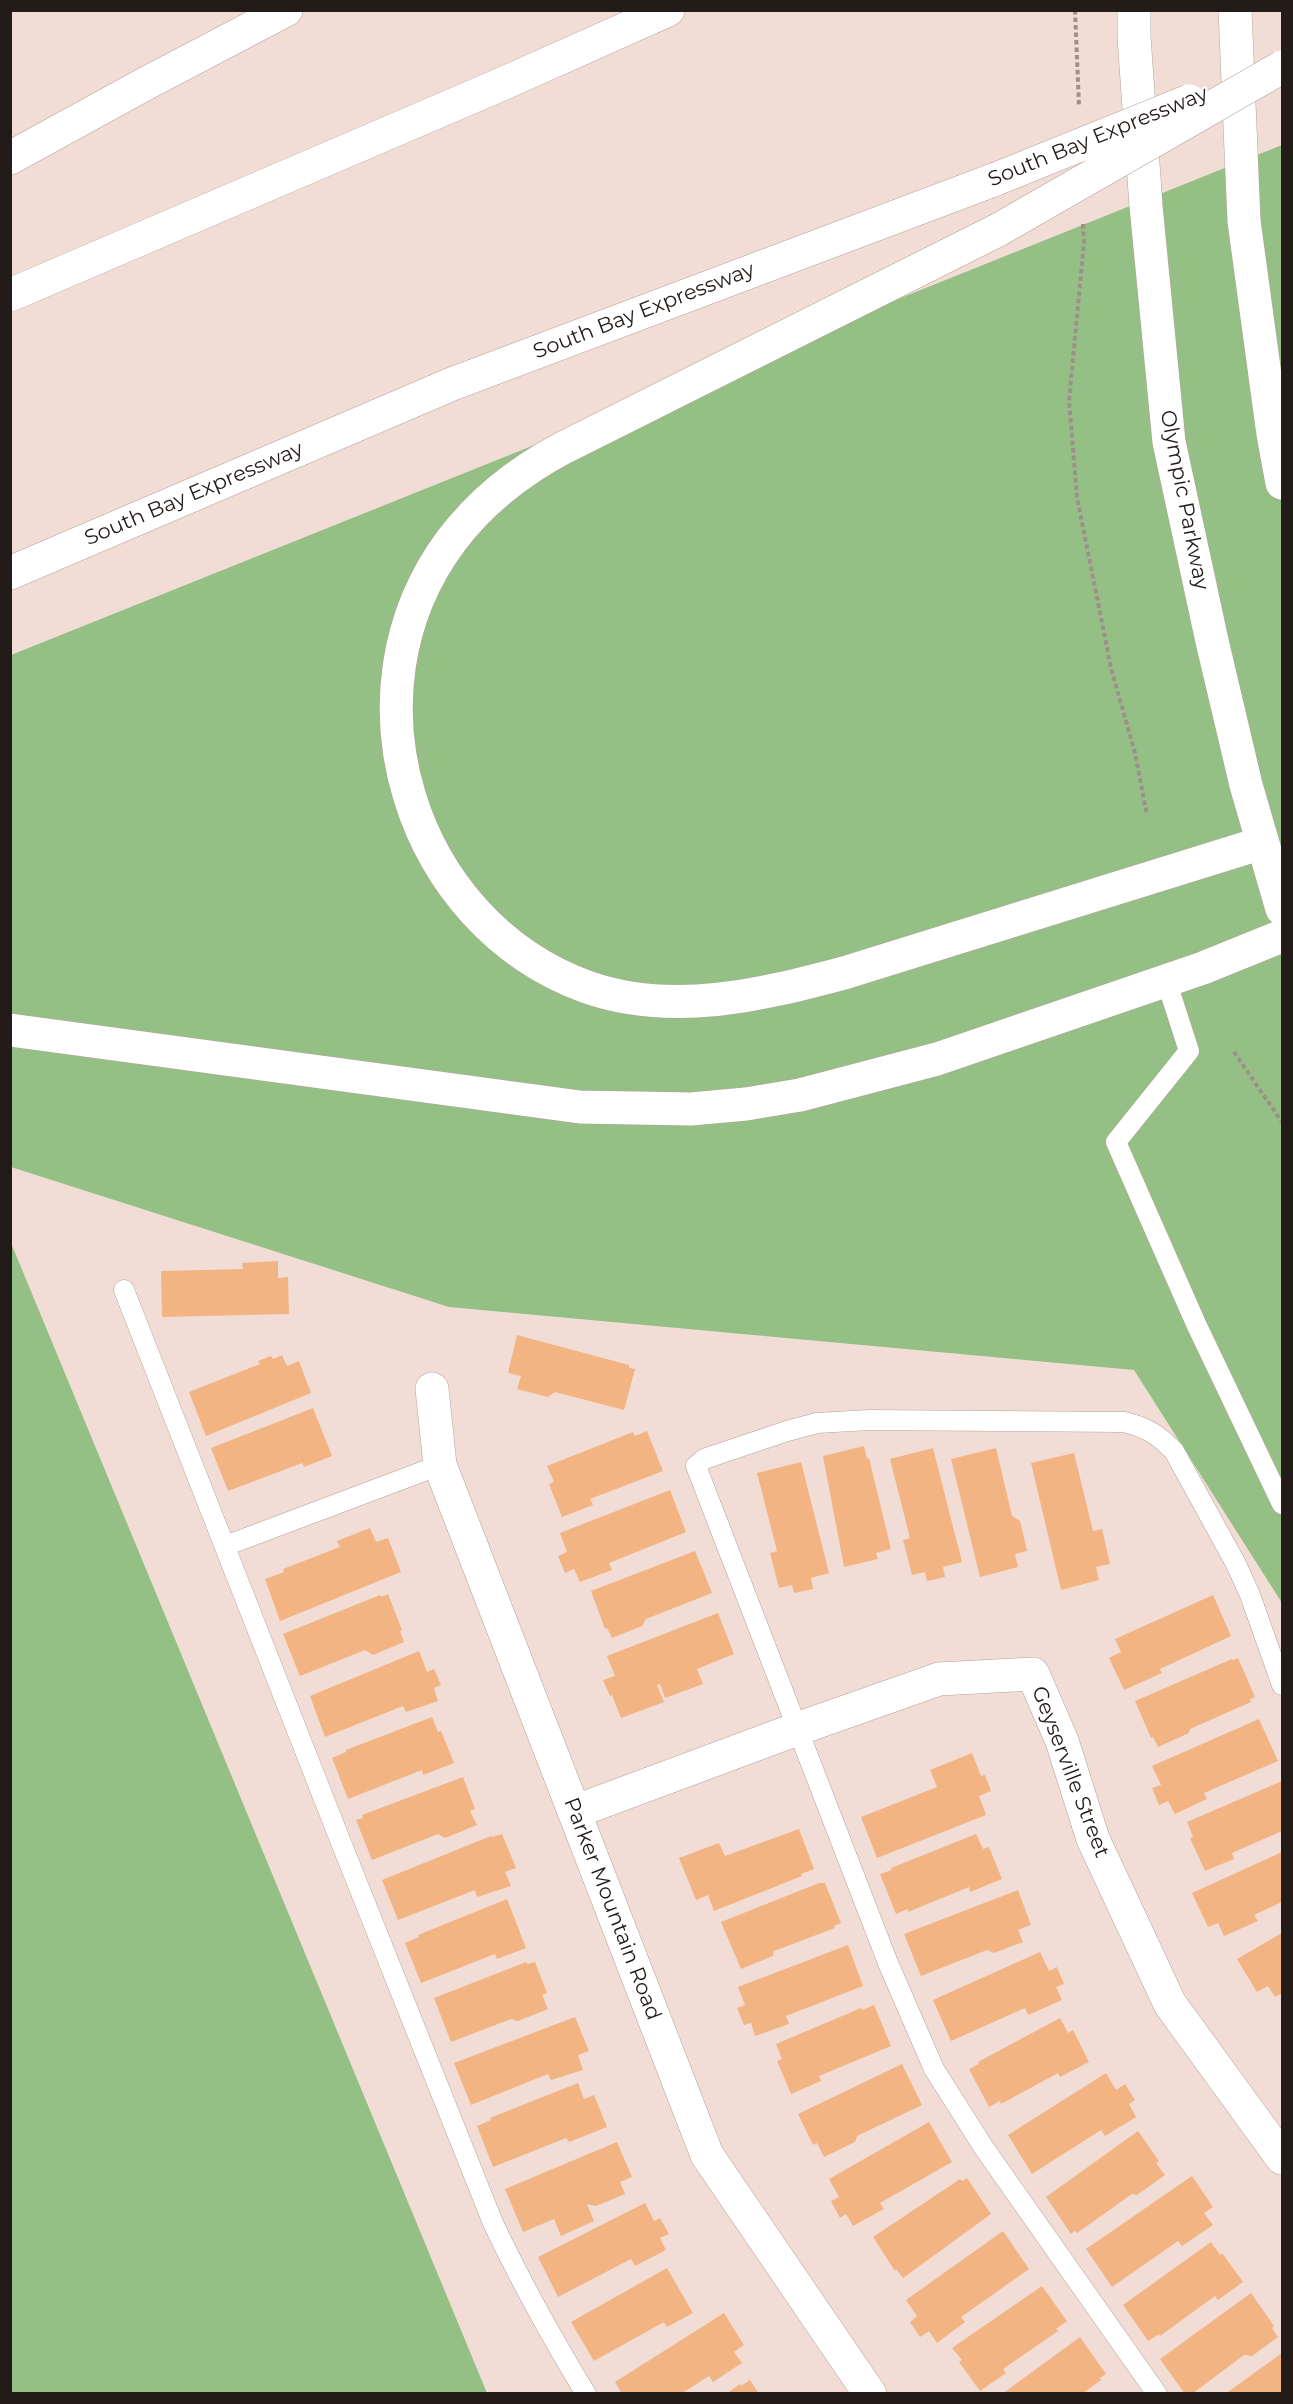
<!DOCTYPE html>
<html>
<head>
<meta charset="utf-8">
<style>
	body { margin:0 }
	#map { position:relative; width:1293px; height:2404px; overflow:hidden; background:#f1ddd5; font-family:Montserrat,sans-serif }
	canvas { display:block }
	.frame { position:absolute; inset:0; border:12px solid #221b18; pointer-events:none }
</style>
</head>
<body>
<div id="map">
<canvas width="1293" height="2404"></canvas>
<div class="frame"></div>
</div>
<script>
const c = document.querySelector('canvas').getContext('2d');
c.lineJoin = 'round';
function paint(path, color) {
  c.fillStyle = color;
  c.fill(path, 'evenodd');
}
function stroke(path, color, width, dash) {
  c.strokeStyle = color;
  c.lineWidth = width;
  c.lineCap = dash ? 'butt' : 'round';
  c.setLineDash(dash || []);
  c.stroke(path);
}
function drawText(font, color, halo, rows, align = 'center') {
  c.font = font + ' Montserrat,sans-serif';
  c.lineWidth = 4.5;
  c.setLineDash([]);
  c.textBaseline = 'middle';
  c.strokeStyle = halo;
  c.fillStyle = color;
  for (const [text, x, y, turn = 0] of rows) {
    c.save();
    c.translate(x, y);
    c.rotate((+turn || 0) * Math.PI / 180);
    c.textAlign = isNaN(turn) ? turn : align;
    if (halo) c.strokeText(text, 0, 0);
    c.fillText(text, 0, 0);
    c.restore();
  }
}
const green = new Path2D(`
	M1282,145V1603L1134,1370L449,1307L11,1167V655Z
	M11,1243L487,2393H11Z`);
const building = new Path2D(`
	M278,1261V1278L288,1277L289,1314L162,1317L161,1271L243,1269L242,1263Z
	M517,1335L629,1365V1368L635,1369L624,1410L555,1392L548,1397L517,1389L521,1376L508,1373Z
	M282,1355L287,1366L299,1361L311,1393L206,1436L189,1392L260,1364L258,1361L271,1356L273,1359Z
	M313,1408L332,1456L304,1467L302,1463L228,1491L211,1448Z
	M647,1431L663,1471L590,1499L593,1505L562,1517L549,1484L554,1482L547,1466L633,1432L635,1436Z
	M864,1446L867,1459L869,1458L891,1549L876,1553L878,1559L844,1567L823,1456Z
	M933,1448L962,1562L943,1567L945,1577L927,1581L925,1572L912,1575L903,1540L910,1538L890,1459Z
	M996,1448L1012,1516L1020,1521L1027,1551L1015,1554L1018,1567L980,1577L951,1459Z
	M1074,1453L1093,1531L1102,1529L1110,1564L1096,1567L1099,1580L1061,1590L1031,1463Z
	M801,1462L829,1573L811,1578L813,1589L794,1593L792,1585L779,1588L770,1553L777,1551L757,1473Z
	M670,1490L686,1532L609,1563L612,1570L580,1582L574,1569L565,1573L558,1556L567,1552L560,1533Z
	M370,1528L376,1542L388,1538L401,1572L280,1621L265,1579L284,1572L283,1569L340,1547L337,1541Z
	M695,1551L712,1593L646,1619L642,1626L612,1638L607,1628L605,1629L591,1591Z
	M388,1594L402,1630L400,1631L404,1642L373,1655L365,1650L300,1676L283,1634L380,1595L381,1597Z
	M1213,1595L1231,1636L1160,1669L1162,1673L1124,1690L1109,1658L1121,1652L1115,1639Z
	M718,1613L734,1654L697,1669L703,1684L665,1698L660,1684L657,1685L664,1702L621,1718L612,1695L610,1696L603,1680L615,1676L607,1656Z
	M419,1651L427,1672L434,1669L441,1685L434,1688L438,1701L406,1712L403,1706L325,1737L310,1696Z
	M1238,1658L1255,1697L1250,1699L1251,1702L1190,1729L1189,1733L1158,1747L1153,1737L1151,1738L1135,1701L1232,1659L1233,1660Z
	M432,1717L438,1732L441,1731L454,1763L423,1775L422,1770L348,1799L332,1758L346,1752V1750Z
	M1259,1719L1278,1761L1204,1793L1207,1799L1175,1814L1168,1801L1159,1805L1152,1788L1161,1785L1152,1766Z
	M972,1753L981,1776L985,1775L991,1791L979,1796L986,1815L877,1858L861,1817L937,1787L930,1770Z
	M463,1777L475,1809L470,1811L477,1825L445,1838L438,1834L372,1860L356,1820L363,1818L362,1815Z
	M1282,1781V1831L1232,1853L1234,1859L1205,1871L1190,1838L1193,1837L1187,1822Z
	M799,1829L814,1869L801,1874L802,1876L714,1911L708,1895L696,1900L679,1858L719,1843L725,1856Z
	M502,1834L516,1868L505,1872L511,1886L477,1897L475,1890L398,1920L382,1880L491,1836L492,1837Z
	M976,1834L983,1849L989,1847L1002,1879L970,1892L969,1887L908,1912V1909L896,1914L880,1874L892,1870L891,1868Z
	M1282,1852V1902L1254,1915L1258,1921L1224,1936L1218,1923L1208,1927L1192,1893Z
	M819,1883H825L841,1923L834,1926L835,1928L774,1951L773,1956L741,1969L721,1922Z
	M1018,1890L1031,1925L1018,1930L1023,1942L994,1953L987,1950L921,1976L904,1934Z
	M507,1899L526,1948L497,1959L495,1954L421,1983L405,1943L419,1937L418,1935Z
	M1282,1933V1993L1275,1997L1268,1986L1257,1992L1237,1959Z
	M848,1945L863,1986L786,2016L789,2024L755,2036L751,2023L744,2025L737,2008L745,2005L738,1987Z
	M1040,1952L1049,1971L1057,1967L1064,1984L1056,1987L1062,2000L1028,2015L1025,2008L951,2041L933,2000Z
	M526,1962L527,1964L535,1962L547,1993L542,1995L548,2009L518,2021L511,2019L451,2042L434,1998Z
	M874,2005L891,2046L819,2076L821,2081L791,2094L777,2061L782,2059L776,2044L861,2008L862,2010Z
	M575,2017L589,2051L578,2055L583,2070L551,2080L548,2074L471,2105L454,2063Z
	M1060,2018L1068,2033L1073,2030L1089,2062L1060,2077L1058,2073L1001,2104L1000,2101L989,2107L969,2069L979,2064L978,2062Z
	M902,2064L922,2105L857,2136L855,2142L824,2157L817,2143L813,2145L798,2114Z
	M1106,2073L1116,2090L1125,2084L1135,2100L1129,2104L1136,2117L1105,2136L1101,2130L1032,2174L1008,2135Z
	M578,2083L584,2099L594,2095L607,2127L569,2142L566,2138L493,2167L477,2126L491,2120L490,2118Z
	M929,2122L952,2162L880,2203L884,2209L853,2226L846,2214L840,2218L831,2201L839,2197L829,2179Z
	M1138,2131L1159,2161L1156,2163L1165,2175L1137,2195L1132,2194L1077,2233L1075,2231L1071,2234L1046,2197Z
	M617,2142L632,2177L620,2182L625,2194L596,2206L587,2204L594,2221L561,2236L554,2219L523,2232L505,2189Z
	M1192,2176L1213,2207L1204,2213L1213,2225L1182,2246L1178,2241L1112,2287L1086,2249Z
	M967,2178L991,2214L903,2278L896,2269L895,2271L873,2237L960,2179L962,2181Z
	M645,2203L654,2221L660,2218L669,2234L660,2238L666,2250L635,2266L631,2259L558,2297L538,2257Z
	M1003,2231L1029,2269L961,2317L965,2322L937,2343L929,2331L920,2337L910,2322L917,2316L906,2300Z
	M1211,2242L1220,2255L1222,2253L1243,2282L1218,2300L1215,2296L1160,2336L1159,2334L1148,2341L1123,2305Z
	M667,2268L693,2313L667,2327L664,2322L594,2361L571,2322Z
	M1042,2286L1067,2321L1056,2329L1058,2331L1003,2369L1006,2373L980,2391L959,2362L962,2360L952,2348Z
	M1251,2293L1274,2326L1272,2328L1278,2337L1252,2356L1244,2355L1192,2394H1185L1160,2359Z
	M724,2313L744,2345L734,2352L742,2363L713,2382L709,2376L681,2394H622L615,2382Z
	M1080,2337L1106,2374L1100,2378L1101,2380L1082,2394H1002Z
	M1282,2353V2394H1225Z
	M750,2380L759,2394H726L740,2384L741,2386Z`);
const path = new Path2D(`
	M1075,10L1079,106
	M1083,224L1084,242L1069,401L1077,497L1111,668L1135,753L1147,815
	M1234,1052L1282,1122`);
const lane = new Path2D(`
	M1166,980L1189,1051L1116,1142L1197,1326L1282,1504
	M124,1290L342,1845L493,2223C521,2282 552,2338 586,2394
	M225,1546L440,1465
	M1157,2394L984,2148L934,2069L888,1963L696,1466L704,1459L787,1431L817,1423L869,1420L1124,1422C1148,1428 1157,1434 1174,1451L1236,1564L1250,1595L1282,1685`);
const street = new Path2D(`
	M432,1389L440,1465L707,2155L870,2394
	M574,1812L797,1729L939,1679L1033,1674L1062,1741L1093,1839L1170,2004L1282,2158`);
const primary = new Path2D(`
	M1134,10V37L1146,206L1169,442L1212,641L1246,785L1282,909
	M1235,10L1244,221L1273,434L1282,483`);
const highway = new Path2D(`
	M10,158L143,85L286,10
	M998,230L563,448C518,472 481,501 451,541C337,694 410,923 587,987C672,1017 761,995 844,973L1262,843
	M10,295L502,84L668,10
	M10,573L452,384L996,179
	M10,1030L580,1107L691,1109L746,1104L800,1095L937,1059L1203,968L1282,936`);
const highwayBridge = new Path2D(`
	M996,179L1189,101
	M998,230L1282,67`);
const streetNames = [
	["South Bay Expressway",1098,137,-22],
	["South Bay Expressway",644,311,-21],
	["South Bay Expressway",194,494,-23],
	["Olympic Parkway",1184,500,79],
	["Geyserville Street",1070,1772,69],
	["Parker Mountain Road",612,1909,69]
];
paint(green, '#94c085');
paint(building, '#f3b483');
stroke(lane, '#b5a29b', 21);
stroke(street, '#b5a29b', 34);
stroke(primary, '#b5a29b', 34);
stroke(highway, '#b5a29b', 34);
stroke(path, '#9e8f89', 4, [4.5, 3]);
stroke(lane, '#fff', 20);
stroke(street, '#fff', 33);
stroke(primary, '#fff', 33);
stroke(highway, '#fff', 33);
stroke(highwayBridge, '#b5a29b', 34, []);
stroke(highwayBridge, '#fff', 33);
drawText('21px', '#221b18', '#fff', streetNames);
</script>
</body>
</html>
